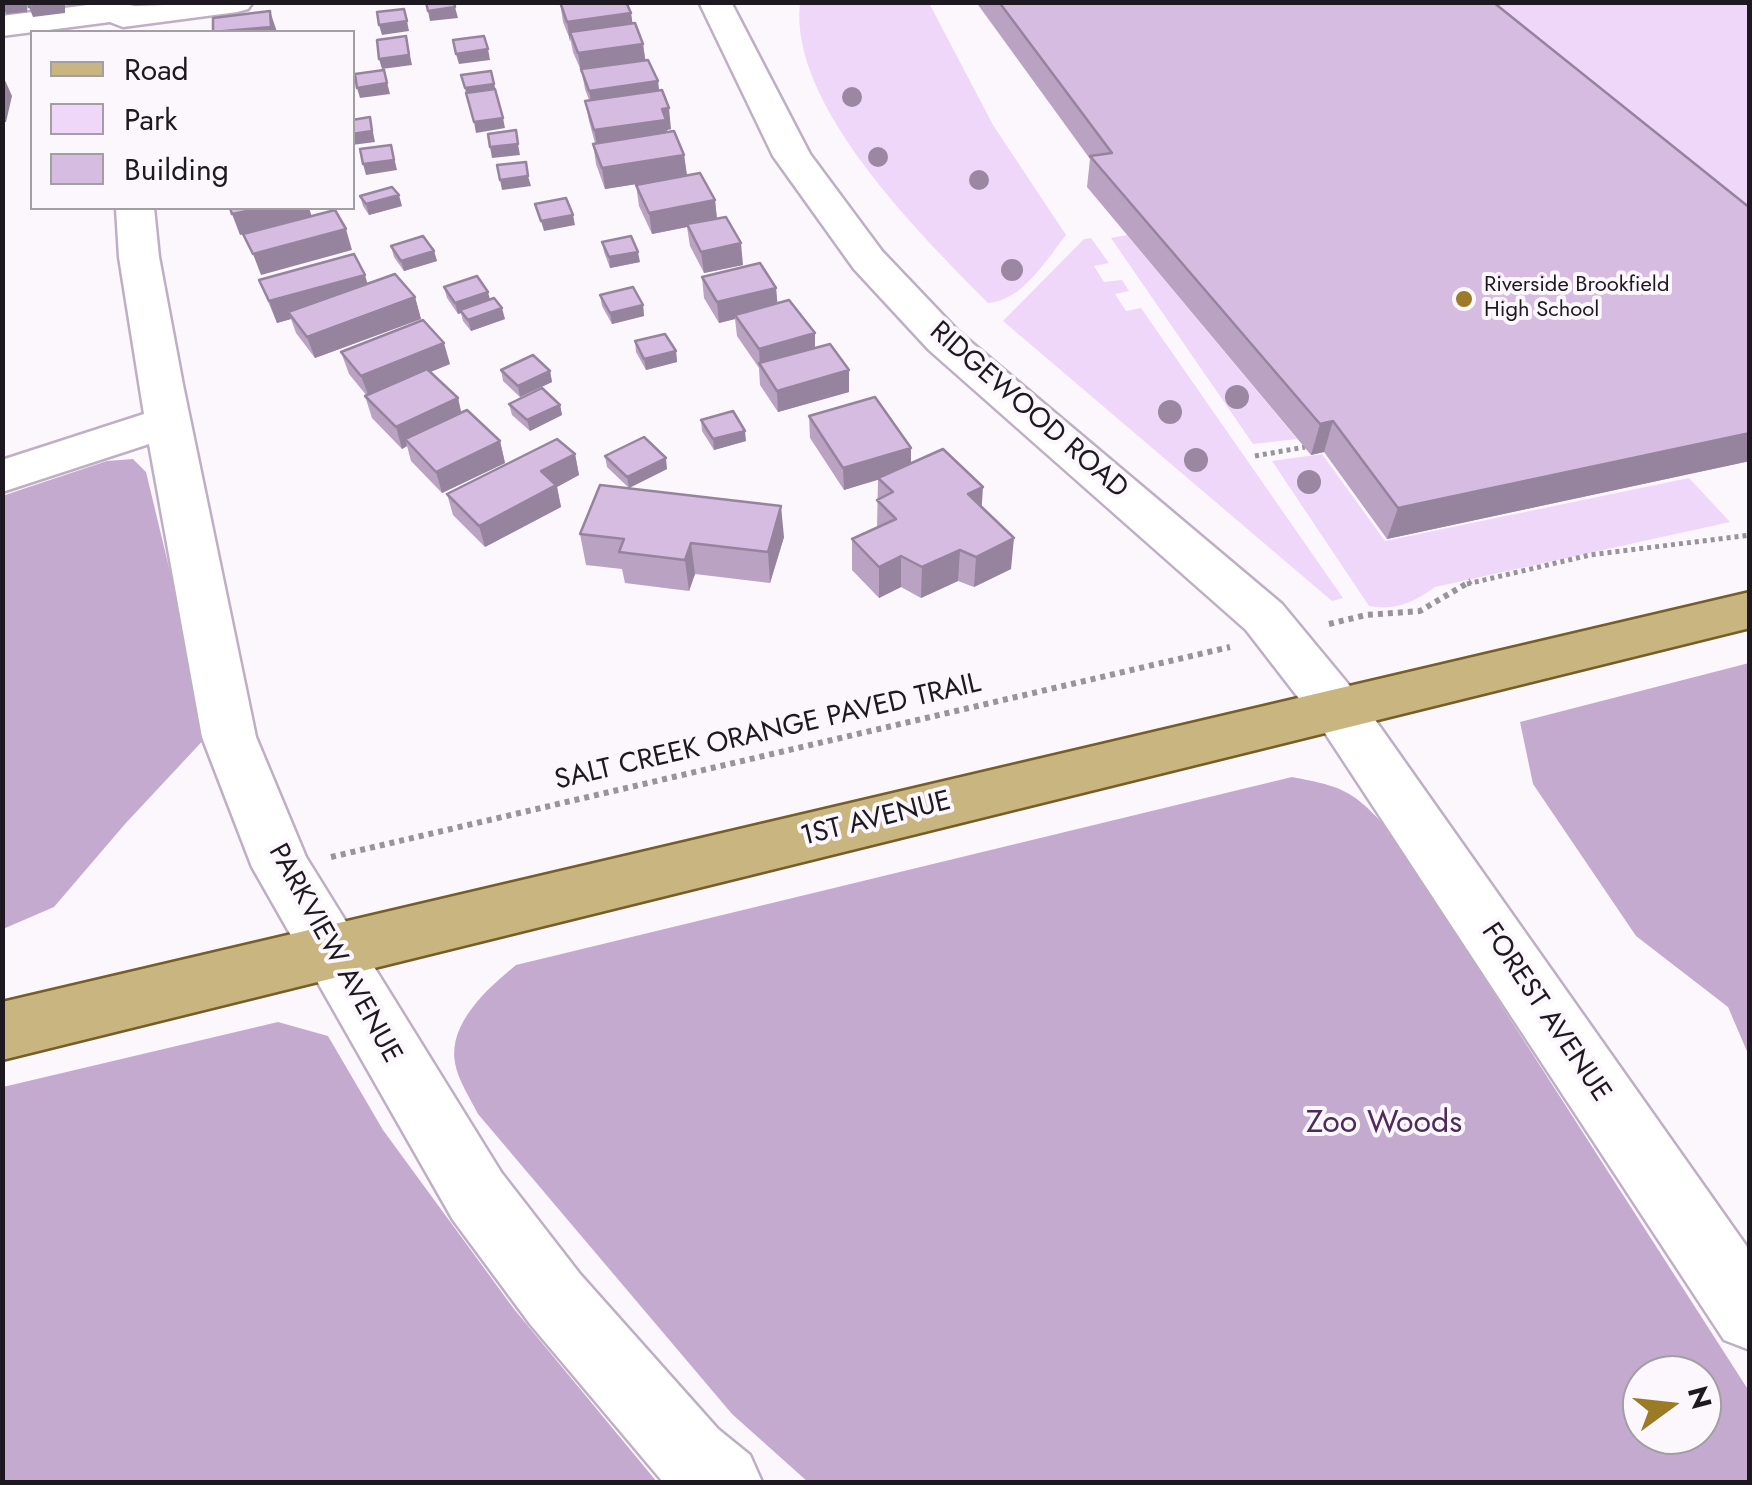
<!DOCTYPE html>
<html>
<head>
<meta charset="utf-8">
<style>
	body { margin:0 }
	#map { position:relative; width:1752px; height:1485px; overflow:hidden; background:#fbf7fc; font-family:Jost,sans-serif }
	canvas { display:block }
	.frame { position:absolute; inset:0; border:5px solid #1e1820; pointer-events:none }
	.legend { position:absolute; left:30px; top:30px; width:325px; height:180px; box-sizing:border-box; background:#fbf7fc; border:2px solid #a39ea4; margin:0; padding:12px 18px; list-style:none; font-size:30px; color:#1e1820 }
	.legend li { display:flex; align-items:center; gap:20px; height:50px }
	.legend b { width:50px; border:2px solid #a39ea4 }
	.north { position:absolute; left:1622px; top:1355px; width:100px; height:100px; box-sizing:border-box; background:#fbf7fc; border:2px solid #a39ea4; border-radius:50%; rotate:75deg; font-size:28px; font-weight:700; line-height:40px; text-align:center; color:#1e1820 }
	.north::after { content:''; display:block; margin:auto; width:35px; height:45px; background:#9b7b25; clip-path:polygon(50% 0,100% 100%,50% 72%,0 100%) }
</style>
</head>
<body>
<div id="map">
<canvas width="1752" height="1485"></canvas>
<div class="frame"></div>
<ul class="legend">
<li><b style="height:12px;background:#c9b57f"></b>Road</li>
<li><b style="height:28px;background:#efd7f9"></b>Park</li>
<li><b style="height:28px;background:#d7bce2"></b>Building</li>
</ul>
<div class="north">N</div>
</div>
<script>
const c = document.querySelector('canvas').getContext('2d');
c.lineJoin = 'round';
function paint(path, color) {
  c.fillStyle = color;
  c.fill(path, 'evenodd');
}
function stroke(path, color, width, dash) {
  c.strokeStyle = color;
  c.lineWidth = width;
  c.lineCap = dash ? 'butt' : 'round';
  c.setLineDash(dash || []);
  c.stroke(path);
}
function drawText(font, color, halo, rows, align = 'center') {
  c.font = font + ' Jost,sans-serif';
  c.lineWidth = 8;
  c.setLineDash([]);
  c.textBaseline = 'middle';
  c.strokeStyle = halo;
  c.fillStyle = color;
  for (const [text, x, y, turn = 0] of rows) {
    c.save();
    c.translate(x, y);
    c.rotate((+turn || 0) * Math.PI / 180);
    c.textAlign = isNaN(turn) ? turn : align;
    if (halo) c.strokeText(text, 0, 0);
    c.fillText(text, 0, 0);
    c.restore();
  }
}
const green = new Path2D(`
	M800,3H929L993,125L1066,235C1046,260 1022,301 988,303C920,234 788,104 800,3Z
	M1457,3H1749V249Z
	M1127,235L1297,439L1253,444L1111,238Z
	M1091,238L1109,263L1094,266L1104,282L1122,280L1129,291L1115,294L1126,311L1141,308L1343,598L1332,601L1003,321L1084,239Z
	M1322,454L1385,541L1689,478L1730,522L1435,587C1415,602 1395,611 1369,606L1272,461Z`);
const forest = new Path2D(`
	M133,459L146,472L209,734L125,824L54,907L3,929L2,496L107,461Z
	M1749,663H1750L1749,1056L1728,1007L1636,936L1533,784L1520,722Z
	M1292,777C1344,787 1352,790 1388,829L1749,1391V1482H808L732,1414L478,1114C470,1098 458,1080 455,1063C448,1023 488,988 516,965ZM1642,1375H1702V1435H1642Z
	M278,1022L328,1036L383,1130L514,1309L657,1482H3V1087Z`);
const pathFar1 = new Path2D(`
	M1255,456L1305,447
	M1467,584L1590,555L1750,535`);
const path = new Path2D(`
	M1329,624L1366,615L1420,611L1471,581
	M331,857L1230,647`);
const minor = new Path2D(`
	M111,2L135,6L253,2L248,9L237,12L123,27L110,22L2,36V16Z
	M699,2H731L810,154L882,251L959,332L1282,604L1359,697L1750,1251V1350L1724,1340L1321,727L1246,630L929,350L854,269L773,156Z
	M116,208H154L159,257L183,385L256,737L306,857L501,1172L580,1274L718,1429L750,1455L762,1482H663L530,1324L453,1220L252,867L202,737L149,444L2,492V460L144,414L119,257Z`);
const major = new Path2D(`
	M1750,592V628L2,1060V1002Z`);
const trees = [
	[852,97,10],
	[878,157,10],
	[979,180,10],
	[1012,270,11],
	[1237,397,12],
	[1170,412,12],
	[1196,460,12],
	[1309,482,12]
];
const wall = new Path2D(`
	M560,2L631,13L632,24L643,44L645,60L658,81L659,91L671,129L667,130L668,132L684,155L687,175L715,200L717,218L743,265L704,273L690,246L687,227L652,234L639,206L636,185L650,182L605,189L596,164L593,144L595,143L589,121L585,101L589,100L585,89L582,73L573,52L571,42L563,22Z
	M976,2H1493L1750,208V461L1387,539L1324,452L1311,455L1087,187L1090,159Z
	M360,196L402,206L369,215L363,206Z
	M602,242L640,262L610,268L604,252Z
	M391,246L434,251L437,261L404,271L394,257Z
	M702,277L776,288L777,303L815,333V348L849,392L778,412L760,385L759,368L737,336L735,319L719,323L704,298Z
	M259,280L368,284L415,297L421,319L315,358L296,333L291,319L277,323Z
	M444,287L490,299L505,319L471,331L463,321L461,313L458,314L447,298Z
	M600,295L643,305L644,316L612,324L602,306Z
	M635,341L676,351L677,362L646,370L636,352Z
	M341,352L450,364L430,372L458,398L461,413L500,441L505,463L442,493L411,461L407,446L402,449L372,418L365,396H367L349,374Z
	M501,370L550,371L552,382L520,397L503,381Z
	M509,404L560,405L562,415L530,431L512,415Z
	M809,416L911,463L982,507L1011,569L974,587L958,581L921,598L901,587L879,598L852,570V539L877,528L878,479L844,490L810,438Z
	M701,420L746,441L714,450L702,431Z
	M575,454L579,475L557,487L561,507L485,547L453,515L447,494Z
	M605,456L667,469L629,488L607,467Z
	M580,534L784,537L770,583L695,574L689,591L625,583L622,569L586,565Z`);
const shadedWall = new Path2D(`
	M16,2H28L27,12L6,14L2,4Z
	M65,2V13L33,17L29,7Z
	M455,7L458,18L430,21L428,11Z
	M270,11L277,32H223Z
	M631,13L634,33L570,32V42L567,22Z
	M407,21L409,31L382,35L379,25Z
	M406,36L412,65L382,69L379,59Z
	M643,44L646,64L581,73L578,53Z
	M488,49L490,60L459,64L456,54Z
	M2,64L5,70L4,78L12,96L6,122H2Z
	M384,70L390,94L360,98L357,88Z
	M658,81L660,101L593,112L589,91Z
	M494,84L497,94L467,99L465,88Z
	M669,108L671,129L667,130L669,140L598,150L594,130Z
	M370,117L375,142L352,145V134Z
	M503,118L505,128L476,133L474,122Z
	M518,144L520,155L492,158L490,147Z
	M391,145L397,170L366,175L363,164Z
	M684,155L687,176L605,189L602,168Z
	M528,176L531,186L502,190L500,180Z
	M399,195L402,206L369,215L366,204Z
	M715,200L717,221L652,234L649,213Z
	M262,208H309L313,220L240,235L232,214Z
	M573,215L575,225L544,231L541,221Z
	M346,229L352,250L261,275L253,254Z
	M741,243L743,265L704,273L701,252Z
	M434,251L437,261L404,271L401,261Z
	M638,252L640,262L610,268L609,257Z
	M365,275L371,296L288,312L291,319L277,323L269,301Z
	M776,288L778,309L735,315V319L719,323L717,302Z
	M488,292L491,303L458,314L455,303Z
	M415,297L421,319L315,358L307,337Z
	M643,305L644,316L612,324L610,313Z
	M502,308L505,319L471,331L468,320Z
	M815,333V354L760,366L759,349Z
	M444,343L450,364L369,397L361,376Z
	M676,351L677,362L646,370L644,359Z
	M849,370V392L778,412L777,391Z
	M550,371L552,382L520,397L518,386Z
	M458,398L463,420L405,439L407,446L402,449L396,427Z
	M560,405L562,415L530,431L527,420Z
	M1333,421L1324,452L1311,455L1320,424Z
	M745,431L746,441L714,450L713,439Z
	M1750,433V461L1387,539L1398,508Z
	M500,441L505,463L442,493L436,472Z
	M911,448V470L844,490L843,468Z
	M575,454L579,475L557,487L561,507L485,547L479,526L541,471Z
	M666,458L667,469L629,488L627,477Z
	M983,487L981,518L968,494Z
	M781,506L784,537L770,583L768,552Z
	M1014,538L1011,569L974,587L976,557Z
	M691,543L695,574L689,591L685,560Z
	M960,550L958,581L921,598L922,567Z
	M901,556V587L879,598V567Z`);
const building = new Path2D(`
	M30,2H61L29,7Z
	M426,2H454L455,7L428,11Z
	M560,2H626L631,13L567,22Z
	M999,2H1493L1750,208V433L1398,508L1333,421L1320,424L1090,156L1112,153Z
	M404,9L407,21L379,25L377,12Z
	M270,11L271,27L213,32V18Z
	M635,23L643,44L578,53L570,32Z
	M406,36L409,55L379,59L377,40Z
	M484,36L488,49L456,54L453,40Z
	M648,60L658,81L589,91L581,69Z
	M384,70L387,83L357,88L355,74Z
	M491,71L494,84L465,88L461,75Z
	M495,89L503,118L474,122L466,93Z
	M662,90L669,108L662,109L666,120L594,130L585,101Z
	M370,117L372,131L352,134V120Z
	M516,130L518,144L490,147L488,134Z
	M674,131L684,155L602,168L593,144Z
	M391,145L394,160L363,164L360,149Z
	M526,162L528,176L500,180L497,165Z
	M700,173L715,200L649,213L636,185Z
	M392,187L399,195L366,204L360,196Z
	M566,198L573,215L541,221L535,204Z
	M230,208H262L232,214Z
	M335,210L346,229L253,254L243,234Z
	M726,217L741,243L701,252L687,224Z
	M423,236L434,251L401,261L391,246Z
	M631,236L638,252L609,257L602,242Z
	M354,254L365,275L269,301L259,280Z
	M760,263L776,288L717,302L702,277Z
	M395,274L415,297L307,337L288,312Z
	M477,276L488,292L455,303L444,287Z
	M633,287L643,305L610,313L600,295Z
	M494,298L502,308L468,320L460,310Z
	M789,300L815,333L759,349L735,315Z
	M423,320L444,343L361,376L341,352Z
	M665,334L676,351L644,359L635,341Z
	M830,344L849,370L777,391L759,363Z
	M533,355L550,371L518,386L501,370Z
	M427,369L458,398L396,427L365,396Z
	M542,388L560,405L527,420L509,404Z
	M875,397L911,448L843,468L809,416Z
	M467,410L500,441L436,472L405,439Z
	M733,411L745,431L713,439L701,420Z
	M644,437L666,458L627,477L605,456Z
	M557,439L575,454L541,471L556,485L479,526L447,494Z
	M943,449L983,487L968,494L1014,538L976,557L960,550L922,567L901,556L879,567L852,539L896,519L877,500L893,492L878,478Z
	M600,485L781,506L768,552L691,543L685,560L619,552L624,539L580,534Z`);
const markers = [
	[1464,299,10,"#9b7b25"]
];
const farPoinames = [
	["Riverside Brookfield",1484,286],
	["High School",1484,311]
];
const streetNames = [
	["RIDGEWOOD ROAD",1028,411,41],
	["SALT CREEK ORANGE PAVED TRAIL",768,733,-13],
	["1ST AVENUE",876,820,-14],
	["PARKVIEW AVENUE",334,954,61],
	["FOREST AVENUE",1545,1013,56]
];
const nearParknames = [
	["Zoo Woods",1384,1124]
];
paint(green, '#efd7f9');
paint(forest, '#c5aacf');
stroke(minor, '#bfafc5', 5);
stroke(major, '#765e26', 5);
stroke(pathFar1, '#99949a', 5, [4, 4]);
stroke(path, '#99949a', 6, [5, 5]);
paint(minor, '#fff');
paint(major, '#c9b57f');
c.fillStyle = '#9c87a3';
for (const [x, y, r] of trees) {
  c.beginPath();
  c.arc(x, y, r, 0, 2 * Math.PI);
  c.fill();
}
paint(wall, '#b9a2c2');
paint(shadedWall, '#96849e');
paint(building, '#d7bce2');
stroke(building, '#96849e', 2.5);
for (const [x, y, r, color] of markers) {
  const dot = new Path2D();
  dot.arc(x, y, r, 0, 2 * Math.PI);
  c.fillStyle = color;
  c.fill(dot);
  stroke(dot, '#fbf7fc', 4);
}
drawText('22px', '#1e1820', '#fbf7fc', farPoinames, 'left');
drawText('28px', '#1e1820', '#fbf7fc', streetNames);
drawText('32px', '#4e2b5b', '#fbf7fc', nearParknames);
</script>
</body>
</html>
